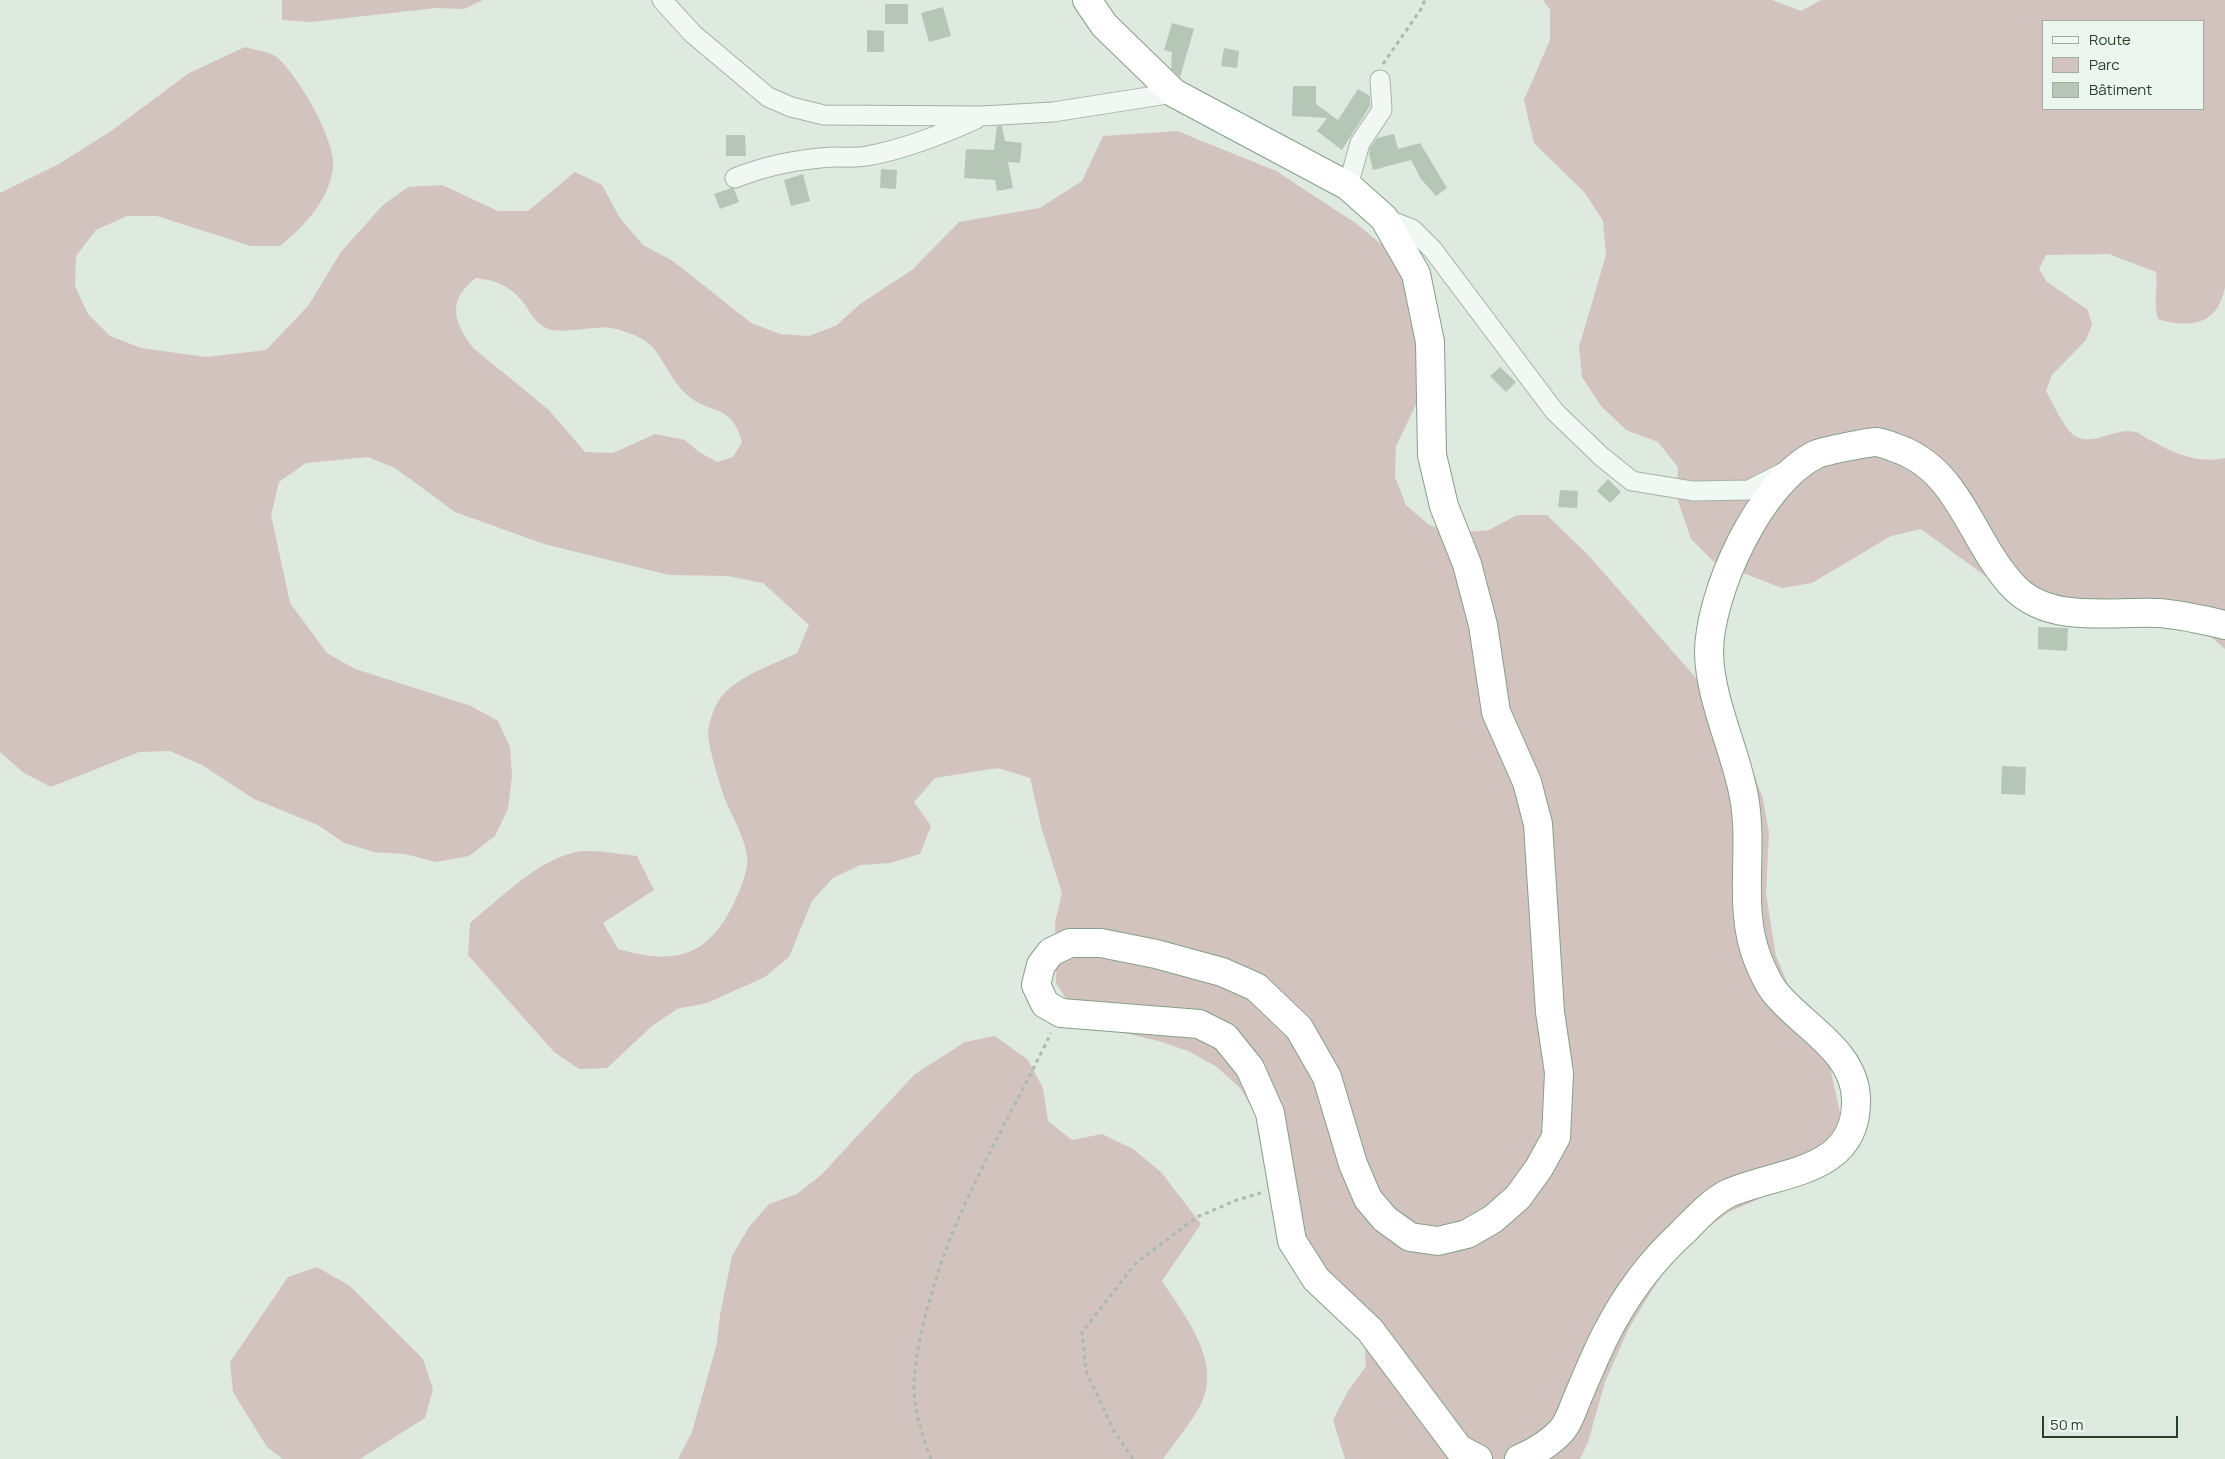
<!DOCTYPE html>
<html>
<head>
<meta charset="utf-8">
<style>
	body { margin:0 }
	#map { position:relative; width:2225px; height:1459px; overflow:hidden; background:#dee9df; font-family:Manrope,sans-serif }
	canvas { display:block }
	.legend { position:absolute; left:2042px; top:20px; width:162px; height:90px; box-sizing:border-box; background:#edf6ee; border:1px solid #9dad9f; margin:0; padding:6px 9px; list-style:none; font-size:15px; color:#264029 }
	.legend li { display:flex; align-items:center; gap:10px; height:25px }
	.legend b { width:25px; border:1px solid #9dad9f }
	.scale { position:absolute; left:2042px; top:1416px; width:136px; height:22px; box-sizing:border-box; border:2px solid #264029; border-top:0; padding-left:6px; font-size:15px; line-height:18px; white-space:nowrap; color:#264029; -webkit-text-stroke:4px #edf6ee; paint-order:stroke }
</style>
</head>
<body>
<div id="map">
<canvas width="2225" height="1459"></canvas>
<ul class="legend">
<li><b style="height:6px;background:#f1f7f2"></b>Route</li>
<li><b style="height:14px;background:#d3c3be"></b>Parc</li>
<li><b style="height:14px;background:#b5c6b7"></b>Bâtiment</li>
</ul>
<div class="scale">50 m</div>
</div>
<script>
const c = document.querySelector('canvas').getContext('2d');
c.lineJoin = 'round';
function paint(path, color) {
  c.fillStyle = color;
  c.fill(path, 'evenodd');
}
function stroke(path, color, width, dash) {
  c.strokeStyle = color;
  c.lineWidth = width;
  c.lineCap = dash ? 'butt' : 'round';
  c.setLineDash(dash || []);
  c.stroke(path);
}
const green = new Path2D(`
	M282,0H483L464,9L436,8L311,22L282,20Z
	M1543,0H1772L1801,11L1821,0H2225V287C2218,325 2190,329 2158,319C2153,303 2158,289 2156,272L2109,254L2046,255L2039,269L2047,282L2088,310L2092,325L2086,340L2052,375L2046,391C2052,402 2065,430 2075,436C2093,447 2116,427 2135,432C2141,433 2146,439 2152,441C2175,454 2198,464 2225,458V649L2189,618L2003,589L1921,529L1891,536L1812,583L1782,588L1714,562L1691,539L1677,498L1678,467L1658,442L1626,430L1601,406L1582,377L1579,347L1606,255L1603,221L1585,193L1534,143L1524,100L1550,40V10ZM2044,21H2204V109H2044Z
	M245,47C254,50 267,51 275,56C296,71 338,143 333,169C327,203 305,225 280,246H251L157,216H127L96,230L76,256L75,286L88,314L110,336L141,348L206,357L266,350L308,306L341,252L383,205L408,187L442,185L498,211H528L575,172L602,185L620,218L643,245L673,261L751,323L780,334L809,336L837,325L860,304L912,270L959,222L1040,208L1082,181L1103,136L1177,131L1276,171L1357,224L1417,274L1436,363L1396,446L1395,477L1406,505L1429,525L1458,533L1489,530L1517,515H1547L1590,557L1724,710L1742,740L1763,799L1769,833L1766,894L1776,956L1799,1011L1830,1067L1841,1117L1830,1145L1786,1187L1729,1212L1704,1230L1662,1274L1629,1328L1605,1382L1588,1442L1580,1459H1345L1333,1420L1348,1391L1366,1366L1364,1334L1283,1231L1259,1136L1256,1115L1241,1089L1217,1067L1188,1051L1159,1041L1101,1028L1074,1011L1056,983L1055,923L1062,893L1042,830L1030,778L998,768L935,778L914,802L931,826L920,854L890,863L860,865L833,878L812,901L789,957L765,977L707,1003L677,1009L652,1026L607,1068L579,1069L554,1052L468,955L470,923C498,900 536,862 572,853C591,848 617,854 637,856L654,890L603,923L618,949C675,965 707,958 734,903C740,890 749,870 747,856C744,835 732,817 725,799C721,789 707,742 708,732C709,725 713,710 717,703C733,677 770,666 797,653L809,625L763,583L728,576L669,575L544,544L455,512L395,468L368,457L306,463L279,482L271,515L290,603L327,653L355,669L471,706L498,721L510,747L512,776L508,809L495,836L469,856L436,862L405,854L374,852L344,843L318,825L254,799L202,765L170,751L139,752L51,787L24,773L0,752V193L59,164L111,131L189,73ZM476,278C495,280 510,286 522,301C529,310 534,321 544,327C562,337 595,323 616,329C666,342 655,361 685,393C708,416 731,401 742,442L733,457L717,462L699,452L685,440L655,434L613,453L585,452L549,410L473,348C453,321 447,300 476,278Z
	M995,1036L1028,1060L1043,1088L1048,1121L1072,1140L1102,1134L1133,1149L1161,1172L1201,1224L1162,1281C1184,1315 1224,1363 1200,1406C1190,1424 1175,1442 1163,1459H678L692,1432L717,1343L720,1315L732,1256L749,1227L769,1204L797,1194L821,1175L915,1074L965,1042Z
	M317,1267L350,1286L423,1359L433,1389L425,1418L360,1459H283L267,1447L233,1392L230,1362L288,1277Z`);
const building = new Path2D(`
	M885,4H908V24H885Z
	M943,7L951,36L929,42L921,13Z
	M1172,23L1194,29L1180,77L1171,69L1172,52L1164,50Z
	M867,30L884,31V52H867Z
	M1224,48L1239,51L1237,68L1221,66Z
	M1293,86H1316V104L1338,120L1358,89L1370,96V106L1342,150L1317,131L1327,118L1292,116Z
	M997,126H1002L1005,141L1022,143L1020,163L1008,162L1013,188L997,191L995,180L964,178L966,149L994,150Z
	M1394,134L1398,149L1420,143L1447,188L1436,196L1421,179L1411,160L1373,170L1369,154L1370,148L1377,138Z
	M726,135H745L746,156H726Z
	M881,169L897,170L896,189L880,188Z
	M803,174L810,201L791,206L784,180Z
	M731,188L734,189L739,202L720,209L714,194Z
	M1500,367L1516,382L1506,392L1490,376Z
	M1608,479L1621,492L1610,503L1597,491Z
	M1560,490L1578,491L1577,508L1558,507Z
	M2038,627L2068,628L2067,651L2038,649Z
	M2002,766L2026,767L2025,795L2001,794Z`);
const path = new Path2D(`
	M1383,64L1421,9L1425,0
	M931,1459C922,1435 914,1411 914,1385C915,1356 922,1327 930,1299C956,1204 1008,1122 1051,1033
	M1133,1459L1114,1431L1086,1371L1082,1332L1136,1263L1197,1217L1237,1200L1261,1193`);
const minor = new Path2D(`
	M662,0L693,34L768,97L791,107L824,115L982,116L1053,112L1174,93
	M735,178C765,166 800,159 833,157C844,157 856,158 867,156C906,149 941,135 976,119
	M1348,186L1360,143L1382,110L1380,80
	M1384,218L1412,229L1433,250L1555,412L1602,457L1632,481L1693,491L1749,490L1786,471`);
const highway = new Path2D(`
	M1087,0L1104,25L1174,93L1348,186L1384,218L1416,274L1430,342L1432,455L1444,506L1467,564L1483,625L1496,712L1527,782L1538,824L1550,1012L1559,1073L1556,1137L1539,1168L1518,1197L1493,1219L1467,1234L1438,1241L1410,1237L1385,1219L1368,1199L1353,1164L1327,1077L1299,1028L1256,987L1222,972L1156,954L1101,943H1070L1051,952L1041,965L1036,985L1045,1004L1061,1013L1199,1024L1225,1037L1250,1068L1270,1113L1292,1241L1316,1279L1370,1330L1459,1449L1478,1459
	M1519,1459C1535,1452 1550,1444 1562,1430C1569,1422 1573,1409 1577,1399C1586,1378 1595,1356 1605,1336C1625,1296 1650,1262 1683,1232C1696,1219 1712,1201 1729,1193C1779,1171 1858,1174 1856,1099C1855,1050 1801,1026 1774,991C1768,983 1762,970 1758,960C1737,908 1754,851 1744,797C1736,751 1710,701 1709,653C1709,593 1760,481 1817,454C1825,451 1868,442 1877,442C1879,442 1891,446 1893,447C1961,468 1970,542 2015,588C2051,624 2111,611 2157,613C2180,614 2203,620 2225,625`);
paint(green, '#d3c3be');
paint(building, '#b5c6b7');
stroke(minor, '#a3b3a5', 21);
stroke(highway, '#84a087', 30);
stroke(path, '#acb9ae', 3, [4, 4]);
stroke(minor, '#f1f7f2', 19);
stroke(highway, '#fff', 28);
</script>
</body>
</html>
